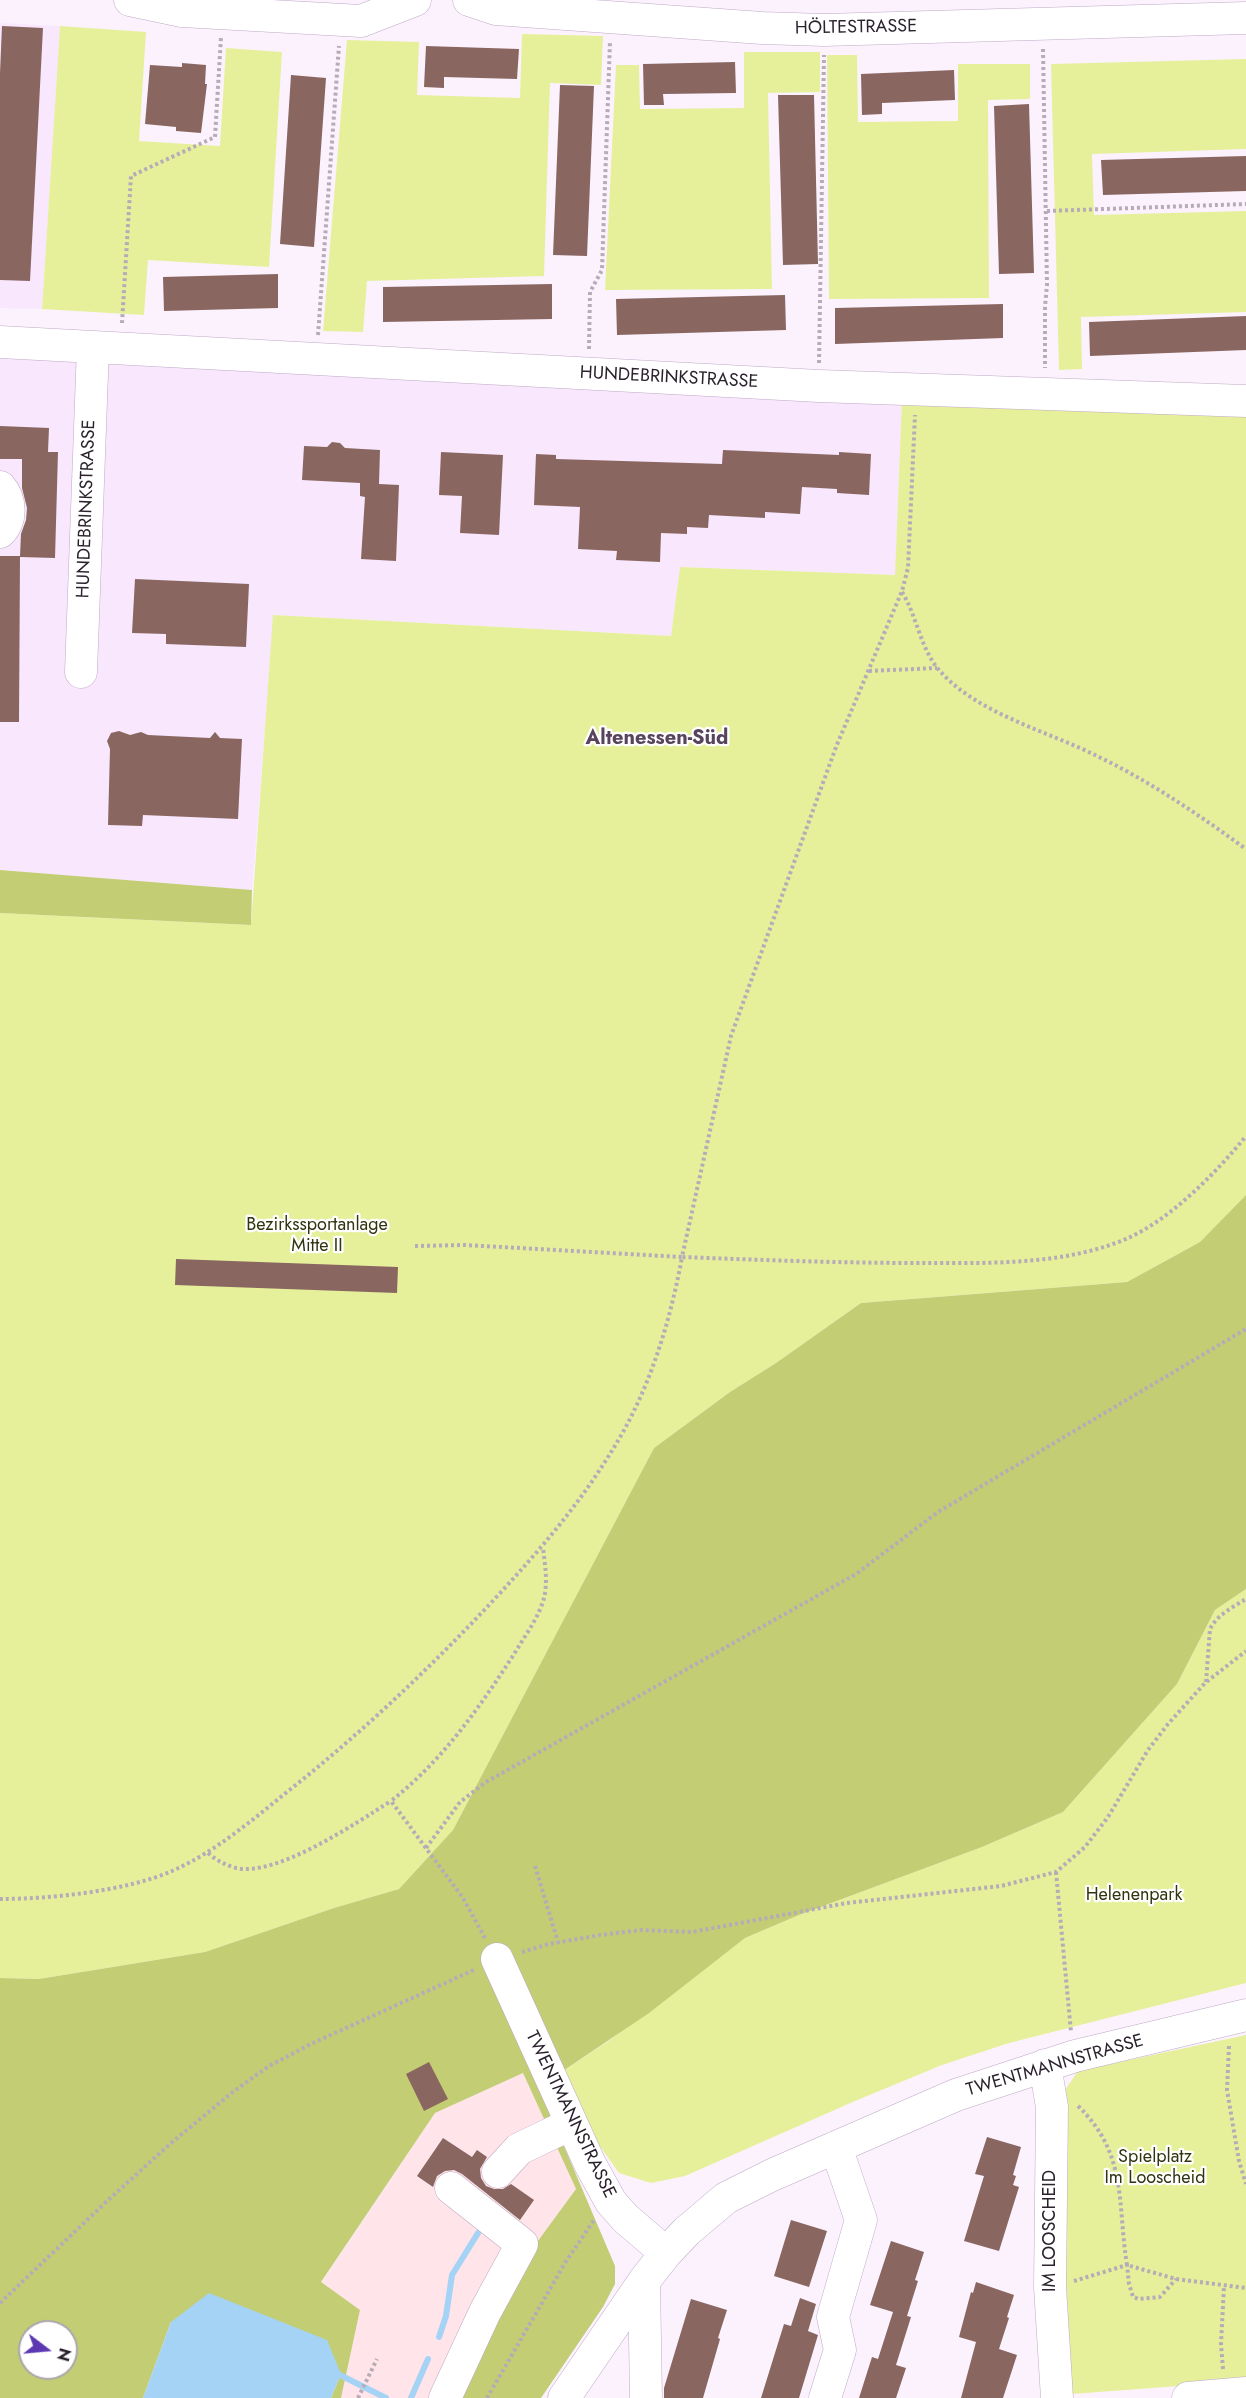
<!DOCTYPE html>
<html>
<head>
<meta charset="utf-8">
<style>
	body { margin:0 }
	#map { position:relative; width:1246px; height:2398px; overflow:hidden; background:#fbf2fe; font-family:Jost,sans-serif }
	canvas { display:block }
	.north { position:absolute; left:18px; top:2320px; width:60px; height:60px; box-sizing:border-box; background:#fff; border:2px solid #aaa7ab; border-radius:50%; rotate:106deg; font-size:16px; font-weight:700; line-height:24px; text-align:center; color:#2b222d }
	.north::after { content:''; display:block; margin:auto; width:21px; height:27px; background:#5c39b2; clip-path:polygon(50% 0,100% 100%,50% 72%,0 100%) }
</style>
</head>
<body>
<div id="map">
<canvas width="1246" height="2398"></canvas>
<div class="north">N</div>
</div>
<script>
const c = document.querySelector('canvas').getContext('2d');
c.lineJoin = 'round';
function paint(path, color) {
  c.fillStyle = color;
  c.fill(path, 'evenodd');
}
function stroke(path, color, width, dash) {
  c.strokeStyle = color;
  c.lineWidth = width;
  c.lineCap = dash ? 'butt' : 'round';
  c.setLineDash(dash || []);
  c.stroke(path);
}
function drawText(font, color, halo, rows, align = 'center') {
  c.font = font + ' Jost,sans-serif';
  c.lineWidth = 4.5;
  c.setLineDash([]);
  c.textBaseline = 'middle';
  c.strokeStyle = halo;
  c.fillStyle = color;
  for (const [text, x, y, turn = 0] of rows) {
    c.save();
    c.translate(x, y);
    c.rotate((+turn || 0) * Math.PI / 180);
    c.textAlign = isNaN(turn) ? turn : align;
    if (halo) c.strokeText(text, 0, 0);
    c.fillText(text, 0, 0);
    c.restore();
  }
}
const built = new Path2D(`
	M0,23L60,26L42,309L0,308Z
	M0,357L902,398L895,575L680,567L671,636L274,615L252,890L0,870Z`);
const industrial = new Path2D(`
	M523,2073L576,2189L524,2260L455,2398H341L360,2310L321,2283L435,2113Z`);
const green = new Path2D(`
	M60,26L146,32L139,141L220,146L226,48L282,52L269,267L148,260L144,315L42,309Z
	M522,34L603,36L601,85L550,83L544,276L367,281L363,332L323,331L347,40L419,42L417,95L520,98Z
	M744,52H820V92L768,93L772,289L605,290L616,65H639L640,109L744,108Z
	M827,55H857L858,122L958,121V64H1030V99L988,100L989,298L829,299Z
	M1246,59V149L1092,154L1094,215L1246,211V312L1081,317L1082,369L1059,370L1051,64Z
	M902,398L1246,407V1195L1200,1242L1127,1282L861,1303L776,1363L730,1392L654,1448L453,1830L399,1889L334,1908L205,1952L39,1979L0,1978V913L251,925L273,615L671,636L680,567L895,575Z
	M1246,1589V1983L1009,2043L942,2065L855,2101L685,2176L651,2183L619,2173L563,2094L557,2075L610,2040L745,1938L799,1915L982,1847L1063,1812L1177,1684L1215,1610Z
	M1246,2035V2381L1072,2394L1064,2244L1063,2093L1078,2071Z`);
const forest = new Path2D(`
	M0,870L252,890L251,925L0,913Z
	M1246,1195V1589L1215,1610L1177,1684L1063,1812L982,1847L799,1915L745,1938L649,2013L557,2075L546,2104L615,2266V2284L603,2307L541,2398H455L524,2260L576,2189L523,2073L435,2113L321,2282L360,2310L341,2398H331L341,2374L171,2322L143,2398H0V1978L39,1979L205,1952L334,1908L399,1889L453,1830L654,1448L730,1392L776,1363L861,1303L1127,1282L1200,1242ZM30,2332H66V2368H30Z`);
const water = new Path2D(`
	M209,2293L327,2340L341,2374L331,2398H143L171,2322Z`);
const stream = new Path2D(`
	M439,2337L446,2316L452,2275L478,2233
	M336,2373L386,2398
	M411,2398L428,2359`);
const building = new Path2D(`
	M2,26L43,28L30,281L0,280V73Z
	M426,46L519,49L517,79L444,77V88L424,87Z
	M735,62L736,93L663,94L664,105H644L643,64Z
	M182,63L206,65L205,84H207L201,133L176,131V127L145,124L150,65L182,67Z
	M954,70L955,100L882,103V114L862,115L861,74Z
	M291,75L326,78L314,247L280,244Z
	M560,85L594,86L587,256L553,255Z
	M778,95H814L818,264L783,265Z
	M1029,104L1034,273L999,274L994,106Z
	M1246,156V191L1103,195L1101,160Z
	M278,274V308L164,311L163,277Z
	M552,284V319L383,322V287Z
	M785,295L786,330L617,335L616,299Z
	M1003,304V338L835,344V308Z
	M1246,316V350L1090,356L1089,322Z
	M0,426L49,428L48,452H58L55,558L20,557L19,722H0V556H20L21,534L26,520L27,508L22,488V459H0Z
	M332,442L340,443L345,448L380,450L379,484L399,485L396,561L361,559L365,497L360,496V483L302,480L304,446L327,447Z
	M723,450L839,455V452L871,454L869,495L837,493V489L802,487L800,514L765,512V518L709,515L708,528L687,527V534L661,533L660,562L616,560L617,551L578,549L580,507L534,505L536,454L556,455V459L722,464Z
	M441,452L503,455L499,535L460,533L462,496L439,495Z
	M135,579L249,584L246,647L166,644V634L132,633Z
	M119,731L130,735L141,732L148,735L210,738L215,732L220,738L242,739L238,819L143,815L142,826L108,825L110,749L107,741L111,733Z
	M176,1259L398,1267L397,1293L175,1285Z
	M429,2062L448,2099L424,2111L406,2074Z
	M987,2137L1021,2147L1013,2175L1016,2176L1013,2185L1019,2187L999,2251L964,2241L984,2176L975,2174Z
	M443,2138L472,2157L477,2150L487,2157L480,2169L481,2178L486,2186L494,2189H503L511,2184L534,2200L520,2220L462,2174L454,2170L445,2171L437,2176L433,2187L417,2176Z
	M791,2220L827,2231L809,2287L774,2276Z
	M891,2241L924,2252L915,2280L918,2281L907,2316L911,2317L896,2365L906,2368L896,2398H859L872,2357L878,2359L893,2312L870,2305Z
	M976,2282L1014,2295L1007,2317L1009,2318L999,2349L1017,2355L1003,2398H961L976,2342L959,2337L971,2292L973,2293Z
	M800,2298L816,2304L808,2331L818,2335L799,2398H761L784,2324L791,2326Z
	M691,2299L727,2310L718,2338L720,2339L703,2398H664V2388Z`);
const path = new Path2D(`
	M1043,49L1047,285L1045,307V368
	M1047,211L1246,204
	M122,323L131,176L215,137L221,37
	M318,335L339,46
	M589,349L590,292L602,270L610,41
	M819,363L824,55
	M902,592C917,616 920,648 939,670C977,714 1048,731 1099,757C1151,782 1199,815 1246,849
	M869,671L937,668
	M415,1246L465,1245L682,1257L731,1036L836,747L902,591L908,568L915,415
	M1206,1682L1210,1629C1217,1615 1233,1607 1246,1599
	M426,1848L460,1802L486,1782L856,1574L938,1512L1246,1329
	M208,1853C216,1860 225,1865 236,1868C277,1877 356,1823 391,1801
	M535,1866L558,1942
	M1056,1872L1071,2032
	M0,1899C51,1899 126,1891 172,1871C215,1852 251,1821 287,1792C359,1735 426,1672 489,1605C541,1549 585,1499 623,1432C653,1378 671,1317 682,1257C761,1260 840,1263 919,1263C987,1263 1061,1266 1126,1239C1170,1220 1216,1173 1246,1136
	M485,1938L463,1898L391,1801C443,1760 480,1707 516,1651C526,1634 539,1617 544,1598C548,1582 545,1565 543,1548
	M522,1952L549,1944L600,1935L641,1930L692,1932L847,1903L1001,1886L1056,1872L1085,1847L1108,1817L1148,1750L1168,1724L1205,1683L1246,1651
	M1229,2046L1227,2090L1239,2161L1246,2184
	M1078,2106C1128,2154 1117,2204 1127,2265L1176,2279L1246,2288
	M1074,2281L1127,2265L1129,2284L1133,2297L1139,2299L1160,2297L1176,2279
	M0,2303L106,2202L170,2144L234,2091L269,2066L313,2043L476,1969
	M1223,2369L1221,2344L1224,2286
	M358,2398L377,2359
	M487,2398L565,2263L594,2220`);
const minor = new Path2D(`
	M130,0L182,11L361,21L415,0
	M469,0L496,9L762,28L824,30L1246,18
	M0,342L819,386L1246,401
	M0,487C11,499 12,520 0,532
	M81,672L93,347
	M497,1959L590,2164L611,2202L625,2218L666,2253
	M1045,2065L1052,2107L1050,2287L1057,2398
	M498,2172L519,2149L571,2124
	M644,2281L646,2398
	M445,2398L485,2312L522,2244L451,2188
	M564,2398L644,2281L666,2253L687,2231L726,2198L772,2175L956,2095L1075,2056L1246,2015
	M825,2398L840,2350L833,2317L861,2220L836,2147
	M1188,2398L1246,2393`);
const streetNames = [
	["HÖLTESTRASSE",856,28,-1],
	["HUNDEBRINKSTRASSE",669,378,3],
	["HUNDEBRINKSTRASSE",87,509,-88],
	["TWENTMANNSTRASSE",1055,2066,-16],
	["TWENTMANNSTRASSE",570,2115,64],
	["IM LOOSCHEID",1051,2231,-90]
];
const parkNames = [
	["Bezirkssportanlage",317,1226],
	["Mitte II",317,1247],
	["Helenenpark",1134,1896],
	["Spielplatz",1155,2158],
	["Im Looscheid",1155,2179]
];
const neighbourhoodNames = [
	["Altenessen-Süd",657,739]
];
paint(built, '#f8e7fd');
paint(industrial, '#ffe4e9');
paint(green, '#e6f09b');
paint(forest, '#c3cd74');
paint(water, '#a5d3f5');
stroke(stream, '#a5d3f5', 6);
paint(building, '#8a6661');
stroke(minor, '#bfa9c6', 33);
stroke(path, '#b5acb7', 4, [3, 3]);
stroke(minor, '#fff', 32);
drawText('18px', '#2b222d', '#fff', streetNames);
drawText('18px', '#31340e', '#fff', parkNames);
drawText('bold 20px', '#58445d', '#fff', neighbourhoodNames);
</script>
</body>
</html>
